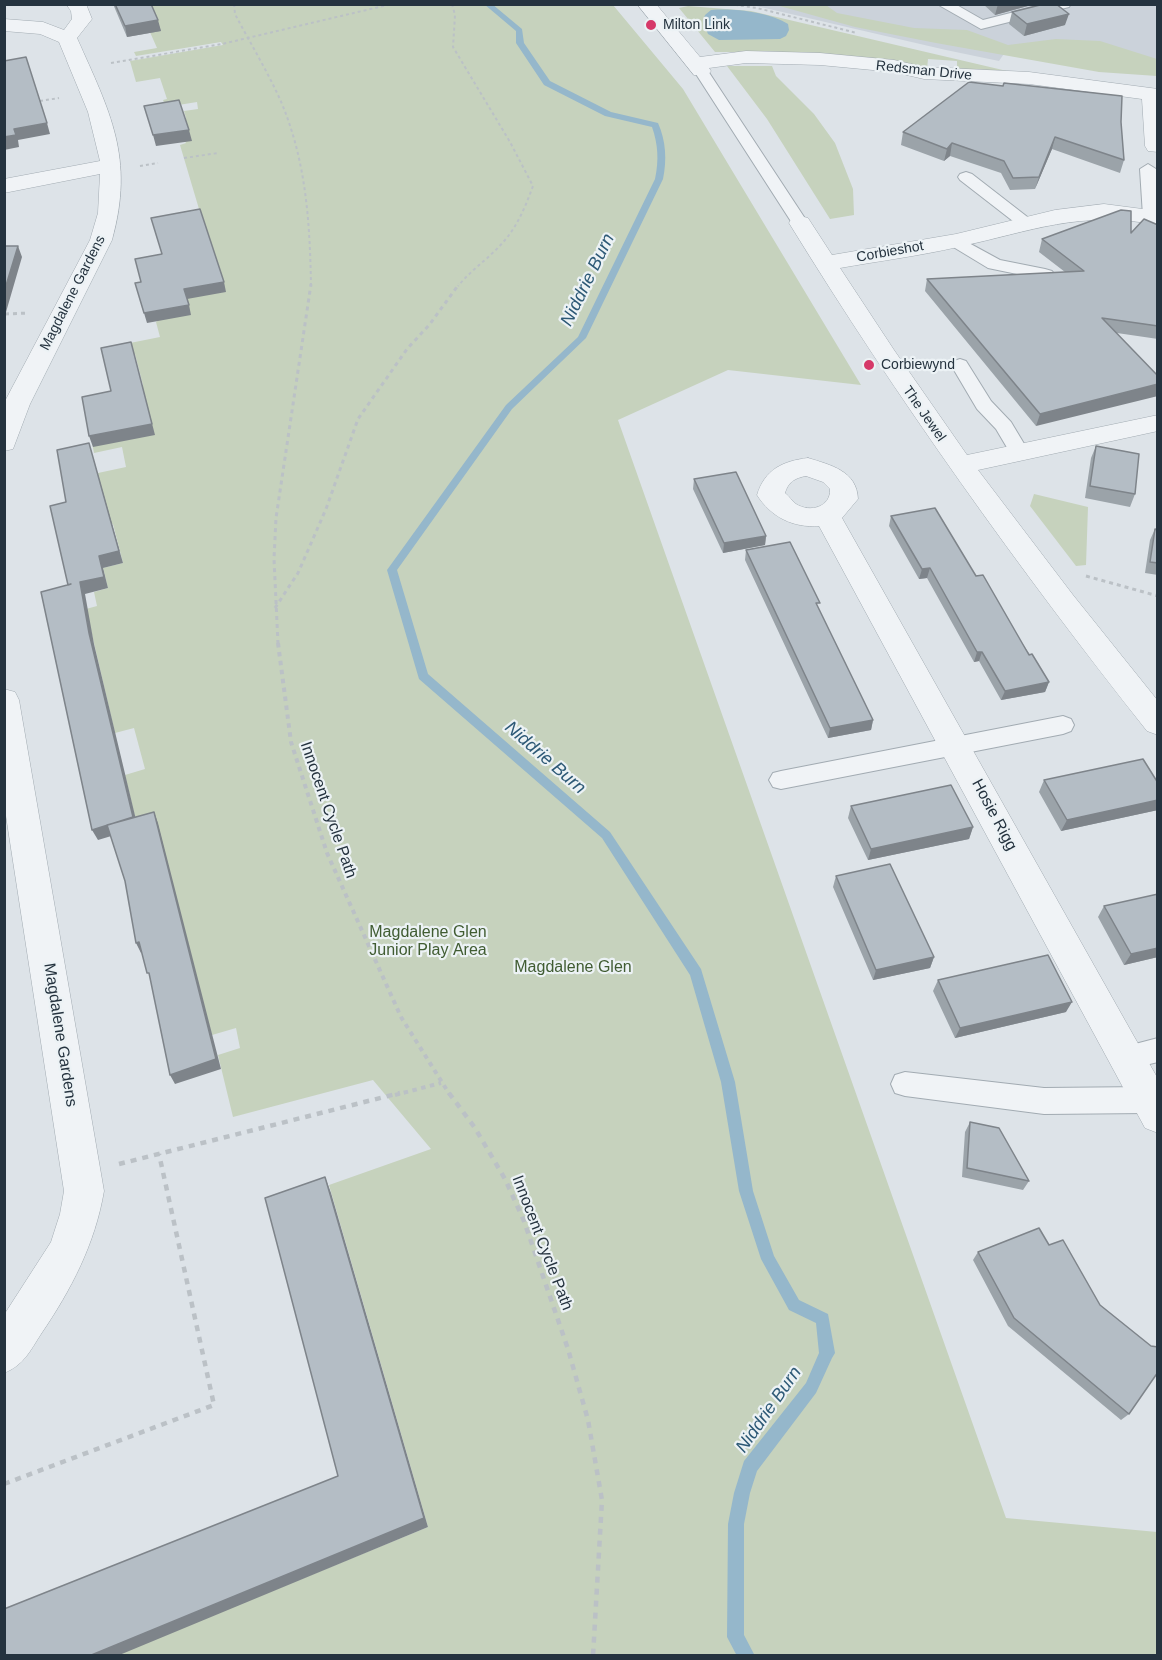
<!DOCTYPE html>
<html>
<head>
<meta charset="utf-8">
<style>
	body { margin:0 }
	#map { position:relative; width:1162px; height:1660px; overflow:hidden; background:#dde3e8; font-family:Helvetica,sans-serif }
	canvas { display:block }
	.frame { position:absolute; inset:0; border:6px solid #25333f; pointer-events:none }
</style>
</head>
<body>
<div id="map">
<canvas width="1162" height="1660"></canvas>
<div class="frame"></div>
</div>
<script>
const c = document.querySelector('canvas').getContext('2d');
c.lineJoin = 'round';
function paint(path, color) {
  c.fillStyle = color;
  c.fill(path, 'evenodd');
}
function stroke(path, color, width, dash) {
  c.strokeStyle = color;
  c.lineWidth = width;
  c.lineCap = dash ? 'butt' : 'round';
  c.setLineDash(dash || []);
  c.stroke(path);
}
function drawText(font, color, halo, rows, align = 'center') {
  c.font = font + ' Helvetica,sans-serif';
  c.lineWidth = 4.5;
  c.setLineDash([]);
  c.textBaseline = 'middle';
  c.strokeStyle = halo;
  c.fillStyle = color;
  for (const [text, x, y, turn = 0] of rows) {
    c.save();
    c.translate(x, y);
    c.rotate((+turn || 0) * Math.PI / 180);
    c.textAlign = isNaN(turn) ? turn : align;
    if (halo) c.strokeText(text, 0, 0);
    c.fillText(text, 0, 0);
    c.restore();
  }
}
const built = new Path2D(`
	M752,5H1157V66L1010,45L999,61L946,50Z`);
const green = new Path2D(`
	M138,5H613L683,89L861,385L728,370L618,420L1006,1518L1157,1532V1655H116L428,1527L329,1185L431,1149L373,1080L233,1117L218,1055L240,1048L236,1028L212,1035L138,829L125,775L145,769L134,728L115,733L86,609L97,606L94,592L108,588L103,568L123,563L113,524L93,529L98,473L126,467L122,447L94,453L92,443L143,385L135,354H133L130,343L160,337L156,322L176,307L175,225L172,214L199,209L180,145L186,143L173,120L186,118L184,111L198,109L197,102L166,107L163,100L167,99L160,78L136,82L130,61L223,45L221,42L136,56L134,52L157,48Z
	M776,5H826L837,13L914,28L967,30L1008,45L1056,39L1100,41L1157,59V76L1099,72L936,43L855,27Z
	M688,6L751,11L1007,71L1006,73L957,71V61L928,59L927,69L896,62L790,52H715L679,8Z
	M727,66H772L776,76L814,114L835,143L853,189L854,215L830,219L767,119Z
	M1034,494L1088,507L1086,565L1076,566L1030,506Z`);
const water = new Path2D(`
	M711,10C734,8 769,12 788,24L789,30L786,36L780,39L719,40L708,34L703,22L705,15Z`);
const stream = new Path2D(`
	M484,4H492L522,29L524,43L550,81L611,112L658,123C666,141 667,160 663,179L586,338L512,409L397,570L428,674L610,832L701,969L735,1082L753,1191L774,1256L799,1300L828,1314L835,1353L832,1358L816,1393L757,1471L750,1493L744,1524V1635L755,1656H737L727,1637L728,1524L734,1493L744,1461L806,1383L819,1353L816,1323L789,1310L761,1259L739,1191L721,1082L690,975L602,838L419,679L387,570L506,405L578,337L655,179C659,160 658,144 652,127L605,116L544,85L516,43V31Z`);
const pathFar3 = new Path2D(`
	M234,4L235,14C251,45 276,85 287,117C307,172 310,229 311,286
	M452,4L455,15L453,47L510,142L533,186C526,205 518,225 505,240C491,257 472,269 458,286
	M729,4L757,8L857,33
	M111,63L222,44L392,4
	M40,101L59,98
	M184,158L218,153
	M140,166L158,163`);
const pathFar2 = new Path2D(`
	M5,314L28,313
	M1086,576L1158,596
	M275,608L298,573L326,509L358,419L407,349L430,324L459,284
	M278,644L274,559L276,518L311,284`);
const pathFar1 = new Path2D(`
	M278,643L291,742L327,853L401,1017L450,1095
	M395,1095L441,1083`);
const path = new Path2D(`
	M449,1093L475,1128L505,1179L524,1221L568,1349L588,1420L602,1500L593,1656
	M119,1164L400,1093
	M4,1484L214,1405L159,1154`);
const lane = new Path2D(`
	M937,4H955L983,20L1046,4H1071L1069,7L981,29Z
	M701,67L708,71L808,223L806,226H794L792,223L694,71Z
	M1148,164L1156,169L1158,218L1151,221L1143,216L1140,169Z
	M966,172L972,174L1030,219L1032,222L1030,225H1018L960,180L958,177L960,174Z
	M956,236L1000,260L1045,269L1052,271L1055,275L1052,279L1046,280L988,268L950,245L948,241Z
	M960,359L966,361L991,401L1011,422L1029,452L1026,456L1019,458L1012,456L996,429L977,409L951,365L954,361Z
	M1063,716L1071,719L1074,725L1071,731L1063,734L781,789L773,787L769,780L773,773L781,771Z
	M1158,1038V1062L1125,1070L1116,1067L1112,1058L1116,1049Z
	M905,1072L1044,1088L1147,1087L1157,1091L1158,1107L1147,1113L1044,1114L905,1096L895,1093L891,1084L895,1075Z`);
const street = new Path2D(`
	M66,4H86L92,19L77,38C110,112 135,158 112,240L30,404L13,449L4,451V403L90,240L98,213L100,174L4,193V179L100,161L88,112L59,42L40,34L4,31V19L43,22L64,30L72,19L71,11Z
	M637,4H656L700,57L746,51L820,53L894,60L924,67L1029,72L1158,89V152L1148,151L1145,146L1142,99L1029,84L924,79L894,72L820,65L746,63L709,68L711,71L708,75H694Z
	M1104,204L1158,211V225C1080,210 1032,231 958,247C919,256 879,261 840,268L894,350L967,455L1158,415V431L978,470L1073,595L1158,701V735L1147,731C1018,568 898,400 789,223L792,218L800,216L808,218L832,255L956,234L1055,210Z
	M808,458C831,465 857,471 858,499L842,518L1158,1079V1133L1145,1128L819,526C793,528 771,517 757,495C765,469 783,461 808,458ZM806,476L823,482L830,489C831,507 810,513 796,504C792,501 789,496 785,493C788,482 795,478 806,476Z
	M4,689L15,692L19,700L104,1191C95,1244 71,1290 41,1334C30,1351 24,1365 4,1373V1315L51,1242L60,1214L64,1191L4,803Z`);
const wall = new Path2D(`
	M113,4H151L161,31L127,37Z
	M983,4H1035L995,15Z
	M1012,12L1065,25L1024,36L1009,24Z
	M1121,122L1124,160L1120,173L1052,149L1035,189L1010,190L1001,173L950,156L944,161L901,145L903,132Z
	M1158,225V339L1117,333L1036,426L925,291L927,279L1065,272L1039,252L1042,239L1131,233Z
	M1096,446L1135,494L1130,507L1085,498L1091,458Z
	M694,479L766,536L765,545L723,553L693,489Z
	M891,516L976,576L1049,682L1045,692L1001,700L979,661L974,662L927,578L919,579L889,526Z
	M1155,529L1158,530V575L1145,573L1150,540Z
	M746,550L873,720L871,730L828,738L745,560Z
	M1044,780L1158,783V810L1061,831L1039,792Z
	M851,806L973,827L969,839L868,860L848,818Z
	M836,876L934,957L930,968L873,980L833,887Z
	M1104,906L1158,957L1124,965L1098,917Z
	M938,980L1066,1012L955,1038L933,991Z
	M970,1122L1029,1181L1023,1190L962,1177L965,1132Z
	M978,1252L1129,1414L1121,1420L1008,1326L973,1260Z`);
const shadedWall = new Path2D(`
	M998,4H1035L995,15Z
	M1069,14L1065,25L1024,36L1027,24Z
	M158,20L161,31L127,37L125,26Z
	M47,123L50,134L18,140L19,147L4,150V137L14,129Z
	M189,130L192,141L156,146L153,135Z
	M1055,137L1052,149L1035,189L1039,177Z
	M952,143L950,156L944,161L947,149Z
	M18,246L22,257L4,319V292Z
	M224,282L226,292L187,299L184,289Z
	M189,305L191,315L147,323L144,313Z
	M131,342L155,435L93,447L89,436L152,424Z
	M1158,384V396L1036,426L1040,414Z
	M89,443L123,563L103,568L108,588L85,594L94,644L138,828L98,840L92,830L89,633L80,582L99,556Z
	M766,536L765,545L723,553L724,543Z
	M930,568L927,578L919,579L922,569Z
	M977,652H982L979,661L974,662Z
	M1049,682L1045,692L1001,700L1005,691Z
	M873,720L871,730L828,738L830,728Z
	M1158,800V810L1061,831L1067,820Z
	M154,812L158,823L221,1069L175,1084L170,1075Z
	M973,827L969,839L868,860L871,849Z
	M139,942L144,952L141,953L136,943Z
	M1158,948V957L1124,965L1131,954Z
	M934,957L930,968L873,980L876,970Z
	M1072,1002L1066,1012L955,1038L960,1028Z
	M325,1177L331,1193L428,1527L117,1656H89L424,1518Z`);
const building = new Path2D(`
	M115,4H151L158,20L125,26Z
	M1044,4H1056L1069,14L1027,24L1012,12Z
	M26,57L47,123L14,129L16,135L4,137V61Z
	M969,82L1003,86L1004,83L1122,96L1121,122L1124,160L1055,137L1039,177L1013,178L1004,161L952,143L947,149L903,132Z
	M179,100L189,130L153,135L144,106Z
	M200,209L224,282L184,289L189,305L144,313L135,283L141,282L135,259L162,254L151,218Z
	M1121,210L1131,211V233L1144,219L1158,225V326L1102,318L1158,376V384L1040,414L927,279L1084,271L1042,239Z
	M4,246H18L4,292Z
	M131,342L152,424L89,436L82,397L111,391L101,348Z
	M89,443L119,551L99,556L104,577L80,582L89,633L133,817L92,830L41,592L71,584L68,585L50,506L66,502L57,450Z
	M1096,446L1139,454L1135,494L1090,486Z
	M736,472L766,536L724,543L694,479Z
	M935,508L976,576L983,575L1029,655L1032,654L1049,682L1005,691L982,652H977L930,568L922,569L891,516Z
	M1155,529L1158,530V563L1150,562Z
	M790,542L820,603H816L873,720L830,728L746,550Z
	M1143,759L1158,783V800L1067,820L1044,780Z
	M951,785L973,827L871,849L851,806Z
	M154,812L216,1059L170,1075L149,973H147L139,942L136,943L125,881L107,825Z
	M890,864L934,957L876,970L836,876Z
	M1158,894V948L1131,954L1104,906Z
	M1048,955L1072,1002L960,1028L938,980Z
	M970,1122L999,1128L1029,1181L967,1168Z
	M325,1177L424,1518L89,1656H4V1609L338,1476L265,1198Z
	M1039,1228L1049,1245L1063,1240L1100,1305L1151,1346L1158,1347V1372L1129,1414L1014,1318L978,1252Z`);
const markers = [
	[651,25,6,"#d63969"],
	[869,365,6,"#d63969"]
];
const farPoinames = [
	["Milton Link",663,25],
	["Corbiewynd",881,365]
];
const farStreetnames = [
	["Redsman Drive",924,71,6],
	["Corbieshot",890,252,-10],
	["Magdalene Gardens",73,293,-63],
	["The Jewel",924,414,55]
];
const streetNames = [
	["Innocent Cycle Path",328,810,71],
	["Hosie Rigg",994,815,62],
	["Magdalene Gardens",60,1035,81],
	["Innocent Cycle Path",542,1243,69]
];
const parkNames = [
	["Magdalene Glen",428,933],
	["Junior Play Area",428,951],
	["Magdalene Glen",573,968]
];
const waterNames = [
	["Niddrie Burn",588,280,-64],
	["Niddrie Burn",545,758,41],
	["Niddrie Burn",769,1410,-55]
];
paint(built, '#cbd2da');
paint(green, '#c6d2bd');
paint(water, '#95b7cb');
paint(stream, '#95b7cb');
stroke(lane, '#a2abb2', 2);
stroke(street, '#a2abb2', 1);
stroke(pathFar3, '#bbc1c6', 2, [3, 3]);
stroke(pathFar2, '#bbc1c6', 3, [4, 4]);
stroke(pathFar1, '#bbc1c6', 4, [4.5, 4.5]);
stroke(path, '#bbc1c6', 4.5, [6, 6]);
paint(lane, '#f0f3f6');
paint(street, '#f0f3f6');
paint(wall, '#9ba3a9');
paint(shadedWall, '#7e848a');
paint(building, '#b4bdc5');
stroke(building, '#7e848a', 1.5);
for (const [x, y, r, color] of markers) {
  const dot = new Path2D();
  dot.arc(x, y, r, 0, 2 * Math.PI);
  c.fillStyle = color;
  c.fill(dot);
  stroke(dot, '#ecf2f5', 2);
}
drawText('14px', '#25333f', '#ecf2f5', farPoinames, 'left');
drawText('14px', '#25333f', '#ecf2f5', farStreetnames);
drawText('16px', '#25333f', '#ecf2f5', streetNames);
drawText('16px', '#405c32', '#ecf2f5', parkNames);
drawText('italic 18px', '#2d5976', '#ecf2f5', waterNames);
</script>
</body>
</html>
